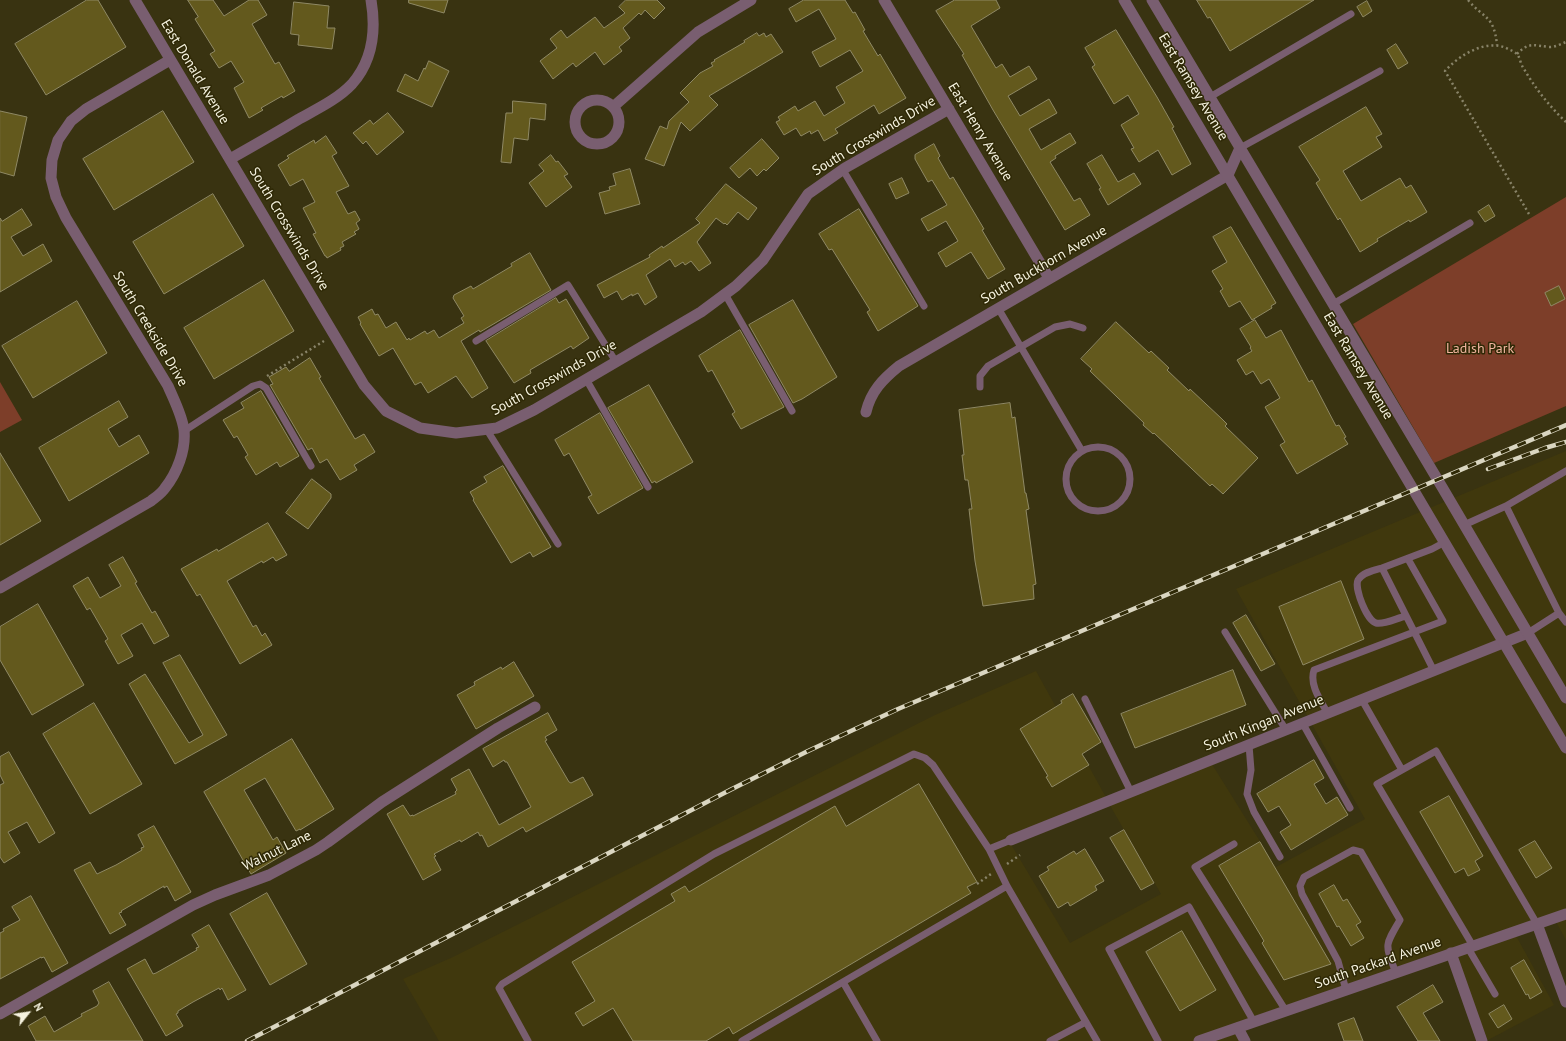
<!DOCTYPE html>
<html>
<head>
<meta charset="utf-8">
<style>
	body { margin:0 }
	#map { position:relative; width:1566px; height:1041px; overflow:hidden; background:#393311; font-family:"PT Sans",sans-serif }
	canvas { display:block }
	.north { position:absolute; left:8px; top:993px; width:40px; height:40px; -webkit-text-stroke:3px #2f2906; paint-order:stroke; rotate:60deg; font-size:11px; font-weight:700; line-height:16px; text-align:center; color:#f5f2df }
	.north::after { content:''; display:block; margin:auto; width:14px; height:18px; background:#f5f2df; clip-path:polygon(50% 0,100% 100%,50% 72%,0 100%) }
</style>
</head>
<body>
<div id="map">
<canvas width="1566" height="1041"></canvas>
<div class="north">N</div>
</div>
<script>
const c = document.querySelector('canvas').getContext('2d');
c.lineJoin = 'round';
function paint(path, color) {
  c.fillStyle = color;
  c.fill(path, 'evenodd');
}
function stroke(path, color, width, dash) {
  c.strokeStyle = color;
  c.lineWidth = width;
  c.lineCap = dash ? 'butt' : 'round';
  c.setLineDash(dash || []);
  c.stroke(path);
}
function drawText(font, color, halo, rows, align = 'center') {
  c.font = font + ' "PT Sans",sans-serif';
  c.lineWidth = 3;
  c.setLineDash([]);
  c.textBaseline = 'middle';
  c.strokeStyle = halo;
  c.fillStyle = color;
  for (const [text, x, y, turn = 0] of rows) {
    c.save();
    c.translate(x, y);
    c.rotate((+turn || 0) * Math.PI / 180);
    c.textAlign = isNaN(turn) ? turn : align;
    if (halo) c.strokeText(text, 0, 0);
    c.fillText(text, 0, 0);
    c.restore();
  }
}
const built = new Path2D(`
	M1566,451V940L1554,918L1514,932L1554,1005L1488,1040L1451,954L1238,1028L1244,1041H439L403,979L453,957L935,715L1036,671L1108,801L1210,761L1276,867L1365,819L1236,589ZM1108,802L1161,894L1070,943L1009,841Z`);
const green = new Path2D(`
	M1566,197V406L1434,463L1353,324Z
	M0,382L22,420L0,432Z`);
const building = new Path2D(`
	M87,0H98L126,47L46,95L15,44Z
	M188,0H213L224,16L249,0H258L267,15L252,24L275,64L279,62L295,91L283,98L282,96L261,108L263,110L249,118L234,88L244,82L231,61L219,68L210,54L215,51L195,19L198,17Z
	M409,0H448L444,13L409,3Z
	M626,0H657L665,8L654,19L645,10L641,15L639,13L623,28L630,38L619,47L622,51L604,65L595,52L576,67L573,63L553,79L540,61L557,48L550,39L561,30L567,38L595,17L604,28L625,13L619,7Z
	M804,0H845L853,13L855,12L865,30L863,31L878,56L880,54L906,98L879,114L874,105L835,129L838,133L824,141L818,130L811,134L810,131L801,136L796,128L784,135L776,122L780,120L778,117L795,106L798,111L815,101L824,116L845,103L836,87L863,71L850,50L820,67L812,52L836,39L819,9L796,22L789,9Z
	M955,0H996L1000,8L971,26L996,68L1002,64L1010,77L1029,66L1037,79L1008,96L1020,116L1049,99L1057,113L1029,129L1041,150L1070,133L1076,143L1055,156L1056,158L1050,162L1074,201L1080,198L1090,215L1065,230L993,110L962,55L964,54L936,11Z
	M1197,0H1314L1230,51L1210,17L1208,18Z
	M1367,1L1372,11L1363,17L1357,7Z
	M294,2L329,6L327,28H335L332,49L298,45L299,35L291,34Z
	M1116,30L1157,97L1174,127L1172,128L1191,164L1172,175L1158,150L1139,162L1131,149L1134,148L1121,125L1139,114L1128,95L1114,104L1092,67L1095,65L1085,48Z
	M757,33L759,36L764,33L766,37L771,34L783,52L709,96L718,105L690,131L681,122L664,166L645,159L660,126L667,129L669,121L689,102L680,93L700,73L713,66L711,63L715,61L714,60L745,42L744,41Z
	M1396,44L1408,63L1398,69L1387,50Z
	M429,61L449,71L432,107L397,91L405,74L418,81L424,68L425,69Z
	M513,101L546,104L545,120L530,118L528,140L514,138L511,163L501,162L506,113H512Z
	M1366,107L1382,134L1376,137L1382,147L1343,171L1361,201L1400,178L1406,188L1411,185L1427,212L1410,222L1409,220L1377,239L1378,241L1360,252L1340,218L1338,220L1316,183L1320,180L1299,147Z
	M0,111L27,117L14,176L0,172Z
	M163,111L194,162L114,210L83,159Z
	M388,113L404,132L377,155L366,141L363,144L353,133L370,120L373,124Z
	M326,136L337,153L332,156L349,186L336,192L348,214L355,211L360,220L356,223L359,229L354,232L356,234L342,242L344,246L340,248L341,250L327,258L326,256H325L313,234L316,233L303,208L315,202L303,179L290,186L278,165L289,158L287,156L314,140L315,143Z
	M762,139L779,158L766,171L764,169L757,176L750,168L739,178L730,168Z
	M934,144L940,156L938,158L950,179L953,177L984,229L982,230L1005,269L988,279L971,252L946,267L938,253L958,241L946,221L928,231L921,219L947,205L932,180L928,182L915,159V155Z
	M551,155L556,162L558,161L568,174L564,176L572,187L546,207L529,183L544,171L539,165Z
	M1102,155L1118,182L1134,173L1141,184L1108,205L1099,189L1101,188L1087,164Z
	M630,169L640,204L605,214L599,193L610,190L609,187L616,185L613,174Z
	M902,178L909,193L896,199L889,184Z
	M726,184L757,208L748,220L738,212L727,225L725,223L724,224L716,218L697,242L711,263L699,271L691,261L685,265L683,262L675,267L670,259L646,275L657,297L645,305L638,293L632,296V294L622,300L617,291L604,298L597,285L650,257L649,255L662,246L663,248L700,223L696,219Z
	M213,194L244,246L164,294L133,242Z
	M1489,205L1495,216L1485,222L1478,212Z
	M22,209L32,225L11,237L23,256L43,244L52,261L0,292V218L2,221Z
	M859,209L918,306L878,331L867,312L870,310L832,249L829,250L819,234Z
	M1231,227L1276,303L1271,306L1272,308L1252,320L1240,301L1229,307L1220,291L1223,289L1212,271L1227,262L1213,237Z
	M530,253L551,290L480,332L479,330L461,341L488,388L472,398L456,376L428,393L421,382L415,385L393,348L379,356L360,324L361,323L358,317L372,309L375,315L378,314L386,328L396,322L407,340L409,338L410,340L425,331L427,334L434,330L439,338L464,323L461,318L464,316L453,298L454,295L471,286L473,289L512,266L511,264Z
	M264,280L294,331L214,379L184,328Z
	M1559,286L1565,299L1551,306L1545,293Z
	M556,298L559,303L566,299L589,338L573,349L571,346L530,370L531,373L514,383L486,341Z
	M793,300L837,377L802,399L793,403L749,325Z
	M77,301L107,353L33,398L2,346Z
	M1255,320L1266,338L1281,330L1309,382L1312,380L1336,426L1339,425L1346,437L1344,438L1348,444L1297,474L1280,445L1285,442L1265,407L1280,398L1269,379L1261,384L1253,371L1246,375L1237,360L1252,351L1250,348L1251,347L1240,329Z
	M1116,322L1149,353L1151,351L1169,368L1167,370L1189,391L1190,389L1222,419L1227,424L1225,426L1258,458L1223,494L1212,484L1210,486L1154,433L1153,434L1143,425L1144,423L1090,371L1092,369L1081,359Z
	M740,330L784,407L741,429L732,414L735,412L712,370L708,372L699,356Z
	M310,358L321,377L319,378L355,439L364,434L375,452L354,465L357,470L340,480L327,459L320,463L312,448L308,450L270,385L273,384L269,377L286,367L289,371Z
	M649,385L693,462L656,483L655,481L652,483L608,408Z
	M261,391L299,456L280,467L277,462L256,475L245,457L248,455L237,436L234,438L223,420L244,408L241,403Z
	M119,401L128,417L108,429L119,447L139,435L149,453L69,501L39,448Z
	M1010,403L1012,418L1015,417L1025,493H1026L1029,509L1026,510L1036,584L1033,585L1034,599L983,606L975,561L969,509H972L968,480H965L962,455H964L959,410Z
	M600,413L643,488L598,514L588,497L592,495L569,453L564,456L555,440Z
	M0,453L41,521L0,545Z
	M503,466L551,547L533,557L530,552L511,563L473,500L474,499L470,492L487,482L484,477Z
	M312,479L331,494V498L308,529L286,513Z
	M268,523L287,555L276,561L273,557L263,563L262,561L227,581L253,627L256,625L262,636L265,633L272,645L240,664L200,594L197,596L181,569L217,549L218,551Z
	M123,557L137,582L135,583L152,613L155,611L169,636L154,644L142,623L121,635L133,656L118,664L105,641L108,639L90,608L87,610L73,586L88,577L100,598L121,586L109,565Z
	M1341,581L1364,639L1303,665L1279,607Z
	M38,604L84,685L32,715L0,660V627Z
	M1246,615L1275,664L1261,671L1233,623Z
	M180,655L227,735L175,764L129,684L145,674L189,743L203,735L163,663Z
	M514,662L534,696L476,729L457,695L475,685L474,682L501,667L502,669Z
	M1233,670L1246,705L1135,748L1121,714Z
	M1073,694L1101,742L1082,754L1089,765L1052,787L1046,777L1048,776L1020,729L1062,703L1061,701Z
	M94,703L142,784L90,814L43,734Z
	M548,713L557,730L545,737L547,740L545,741L569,782L571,783L583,777L593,795L526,832L523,827L488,847L482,835L480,836L478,832L461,842L460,840L434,854L436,856L434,857L441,870L423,880L387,814L403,805L410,816L413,815V816L456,794L455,792L457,790L451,779L469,769L499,825L531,807L507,762H505L504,760L493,767L483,749Z
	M292,739L334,809L300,830V829L296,831L265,778L244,790L273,840L277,837L286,853L251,874L204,792Z
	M9,752L55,833L39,843L27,822L8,832L20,853L4,863L0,857V785L4,783L0,775V757Z
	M1314,760L1324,778L1314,784L1326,804L1337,797L1348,815L1291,850L1280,832L1291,825L1279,806L1268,812L1257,794Z
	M919,784L977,882L967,887L971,893L733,1034L729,1027L706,1041H633L613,1008L583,1026L575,1013L595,1001L572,962L675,901L671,894L685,886L689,892L835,806L846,826Z
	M1449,796L1483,856L1475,861L1480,870L1468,876L1464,868L1455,873L1420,812Z
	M154,826L191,892L175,901L167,886L164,888V886L121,911L122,912L119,913L126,925L110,934L74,870L90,862L97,874L116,865L142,850L141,848L144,847L138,835Z
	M1124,830L1154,883L1141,890L1110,838Z
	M1535,841L1552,868L1536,878L1519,850Z
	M1260,842L1331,964L1284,980L1262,943L1264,941L1219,866Z
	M1085,849L1104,881L1095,886L1097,890L1070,906L1068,902L1058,908L1039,876L1049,870L1047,867L1074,851L1076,854Z
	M1334,885L1343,901L1347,899L1361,922L1356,925L1364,938L1351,946L1339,926L1337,927L1319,894Z
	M267,893L307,964L270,985L230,914Z
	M31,896L68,963L52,972L44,957L41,958V957L0,979V933L4,931L3,929L20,920L12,907Z
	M209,925L246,990L228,1000L222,988L220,990L219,988L193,1002L178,1011V1013L176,1014L183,1026L166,1036L127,969L145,959L153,974L156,973L197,950L196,948L199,947L192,935Z
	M1182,931L1216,990L1180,1011L1146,952Z
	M1524,960L1542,992L1530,999L1528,994L1526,995L1511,968Z
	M109,982L143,1041H36L28,1026L45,1016L54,1032L82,1016L81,1014L97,1006L99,1003L93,991Z
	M1433,985L1443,1002L1423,1013L1440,1041H1418L1397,1007Z
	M1504,1005L1512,1019L1498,1028L1489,1014Z
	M1354,1018L1363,1041H1344L1338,1024Z`);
const path = new Path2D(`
	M1468,0C1484,19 1494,15 1497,45
	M1517,54C1529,41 1535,46 1550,47C1555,47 1561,44 1566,42
	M1529,214L1445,71C1460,54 1489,37 1510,50C1513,51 1516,53 1518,55C1520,59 1521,65 1524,69C1535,88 1550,107 1566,122
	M267,376L324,341
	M1007,864L1020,855
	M977,884L991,874`);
const service = new Path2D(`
	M1210,97L1351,14
	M1240,148L1380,71
	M843,170L924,306
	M725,294L792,411
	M1333,304L1470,223
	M998,308L1082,451
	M476,341L568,285L616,362
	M586,379L648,487
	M980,387V376L988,366L1055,327L1070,324L1083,328
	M487,430L558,544
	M184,431L253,386L260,384L266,388L311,466
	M1066 479a32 32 0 1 1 64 0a32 32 0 1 1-64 0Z
	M1506,506L1559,613
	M1464,525L1506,506L1566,471
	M1382,568C1375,570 1363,572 1358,580C1354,588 1367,621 1376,623C1384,625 1397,618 1406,616
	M1225,632L1286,730
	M1528,633L1559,613L1566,622
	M1434,671L1382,568L1432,549L1445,542
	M1085,699L1131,792
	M1362,700L1402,770
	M1328,714C1321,701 1309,685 1314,670L1443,621L1408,559
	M1303,724L1350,808
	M1249,745L1251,770L1247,794L1254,812L1280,857
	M1234,844L1195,867L1286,1011
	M989,849L1011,840
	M1473,946L1377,784L1436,751L1537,924
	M1468,948L1495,994
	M843,982L877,1041
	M1346,990L1338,961L1302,894L1300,886L1304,877L1353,850L1361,852L1400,920C1384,947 1385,944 1396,973
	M528,1041L499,988L502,984L714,854L914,754L925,758L933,765L989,849L1007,886L1097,1041
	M742,1041L1007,886
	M1050,1041L1086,1022
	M1158,1041L1109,949L1189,907L1254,1022`);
const minor = new Path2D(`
	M135,0L364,385L386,411L420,428L456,433L497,428L534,410L701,312L736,286L763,260L808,194L845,168L949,109
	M884,0L1049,278
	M575 122a22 22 0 1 1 44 0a22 22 0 1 1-44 0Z
	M613,107L698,32L751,0
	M230,159C253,146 276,133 299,119C317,109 338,99 352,84C373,60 376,29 371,0
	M866,412C871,391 883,379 899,366L1228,175L1240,148
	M0,588L151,501C156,497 162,493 165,488C177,473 186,450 184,430C182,415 174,400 168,386L66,218L56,197L51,178L52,160L58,140L71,121L86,109L170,60
	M1011,840L1528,633
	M1537,924L1566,1002
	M1451,953L1482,1041
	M0,1014L193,905L215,895L269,875L316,850L328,842L382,802L498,728L535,707
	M1238,1028L1245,1041`);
const tertiary = new Path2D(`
	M1124,0L1566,748
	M1152,0L1442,487L1566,698
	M1199,1041L1566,914`);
const rail = new Path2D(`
	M1488,469L1545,448L1566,442
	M247,1041L730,790L808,751L898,709L1566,425`);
const streetNames = [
	["East Donald Avenue",195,72,59],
	["East Ramsey Avenue",1193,87,59],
	["East Henry Avenue",980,132,59],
	["South Crosswinds Drive",874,136,-31],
	["South Crosswinds Drive",289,229,59],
	["South Buckhorn Avenue",1044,265,-30],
	["South Creekside Drive",150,329,59],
	["East Ramsey Avenue",1358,366,59],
	["South Crosswinds Drive",554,378,-29],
	["South Kingan Avenue",1264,723,-22],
	["Walnut Lane",277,851,-26],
	["South Packard Avenue",1378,963,-19]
];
const parkNames = [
	["Ladish Park",1480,349]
];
paint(built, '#40380d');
paint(green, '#7d3e29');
paint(building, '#63591d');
stroke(building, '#8f8965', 1);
stroke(path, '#888368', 2.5, [2, 3]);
stroke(service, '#795e70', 7);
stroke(minor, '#795e70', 11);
stroke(tertiary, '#795e70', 11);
stroke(rail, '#dad6c1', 4.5);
stroke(rail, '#2f2906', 3, [9]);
drawText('14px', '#f5f2df', '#2f2906', streetNames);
drawText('14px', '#f2b5a0', '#2f2906', parkNames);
</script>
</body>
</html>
